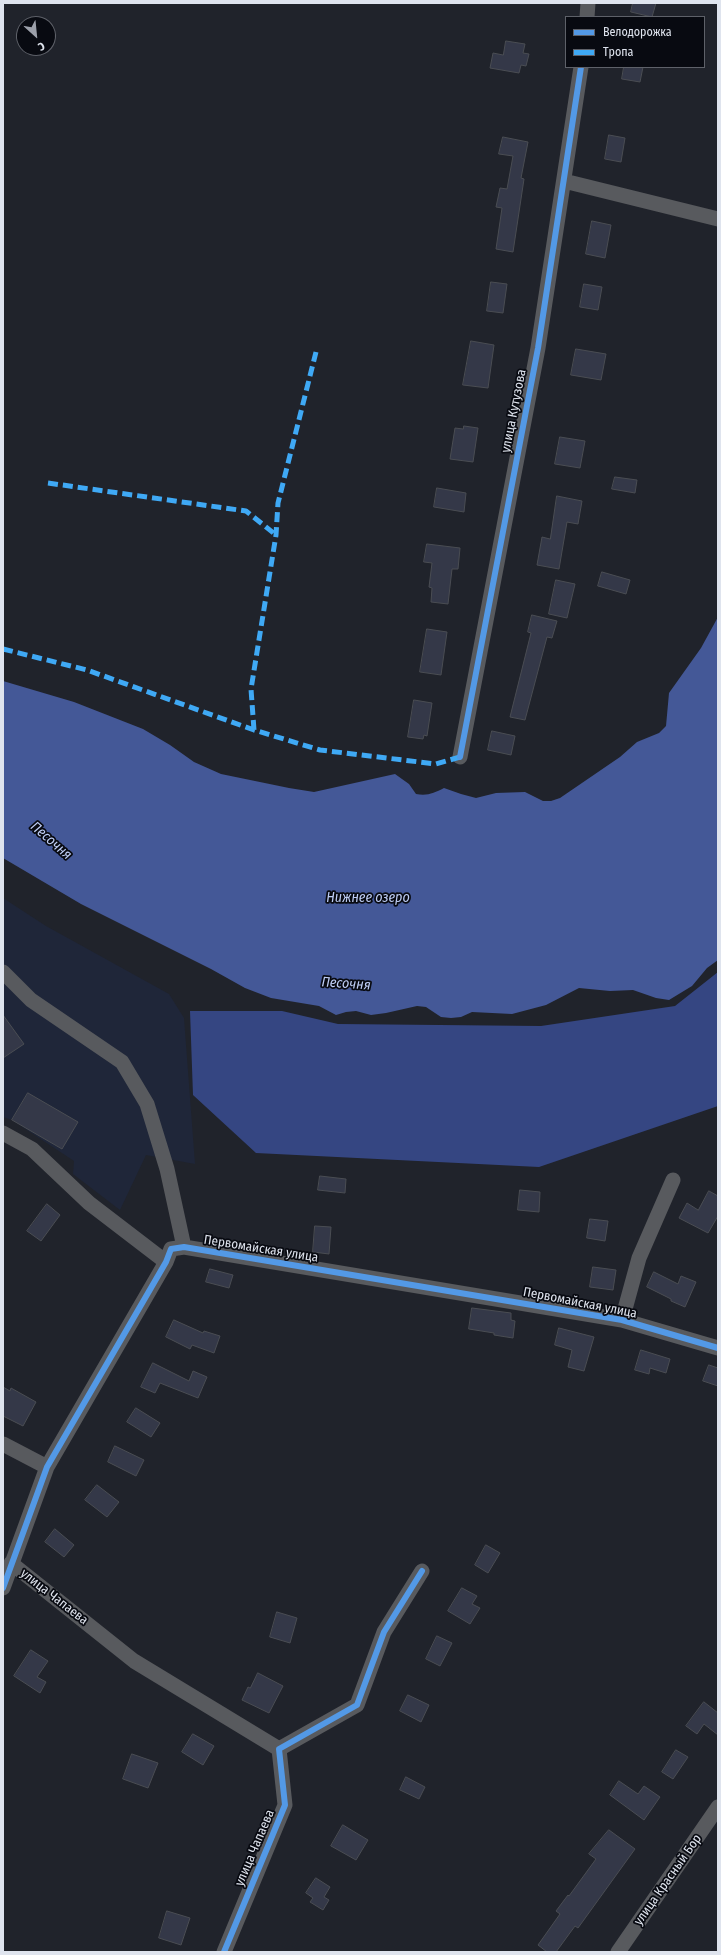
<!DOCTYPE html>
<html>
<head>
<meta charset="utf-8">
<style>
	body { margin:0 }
	#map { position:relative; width:721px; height:1955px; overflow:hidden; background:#20232b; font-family:"Fira Sans Condensed",sans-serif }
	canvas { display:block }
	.frame { position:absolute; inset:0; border:4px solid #dfe4ee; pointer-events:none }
	.legend { position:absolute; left:565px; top:16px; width:140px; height:52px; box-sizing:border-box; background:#080a11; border:1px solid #5e6169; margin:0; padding:5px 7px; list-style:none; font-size:12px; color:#dfe4ee }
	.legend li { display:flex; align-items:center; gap:8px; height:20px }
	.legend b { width:20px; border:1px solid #5e6169 }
	.north { position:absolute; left:16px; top:16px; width:40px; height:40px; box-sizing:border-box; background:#080a11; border:1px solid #5e6169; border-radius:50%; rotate:153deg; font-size:11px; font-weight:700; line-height:16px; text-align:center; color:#dfe4ee }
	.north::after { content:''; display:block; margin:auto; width:14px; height:18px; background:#9ca0aa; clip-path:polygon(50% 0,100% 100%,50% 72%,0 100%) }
</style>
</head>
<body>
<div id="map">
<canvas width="721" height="1955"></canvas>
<div class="frame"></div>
<ul class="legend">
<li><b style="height:5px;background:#5399e6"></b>Велодорожка</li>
<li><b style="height:5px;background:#3fa9f5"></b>Тропа</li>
</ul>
<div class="north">С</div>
</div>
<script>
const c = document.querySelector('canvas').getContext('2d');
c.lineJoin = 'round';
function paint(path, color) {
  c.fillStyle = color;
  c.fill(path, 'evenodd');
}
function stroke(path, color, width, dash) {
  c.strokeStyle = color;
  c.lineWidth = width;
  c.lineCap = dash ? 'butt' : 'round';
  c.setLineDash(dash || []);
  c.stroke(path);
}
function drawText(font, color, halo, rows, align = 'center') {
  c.font = font + ' "Fira Sans Condensed",sans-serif';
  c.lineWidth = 3.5;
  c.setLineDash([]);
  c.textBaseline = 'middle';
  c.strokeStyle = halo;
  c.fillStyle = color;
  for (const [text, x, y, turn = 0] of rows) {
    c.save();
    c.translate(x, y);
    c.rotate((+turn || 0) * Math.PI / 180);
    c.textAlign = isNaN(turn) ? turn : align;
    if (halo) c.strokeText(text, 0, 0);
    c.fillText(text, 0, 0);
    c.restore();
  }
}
const built = new Path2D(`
	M3,898L46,926L169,994L184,1018L195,1164L146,1155L120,1210L73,1174L74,1161L12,1120L3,1117Z`);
const forest = new Path2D(`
	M718,972V1106L539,1167L256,1153L193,1095L190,1011H282L338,1024L541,1026L675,1006Z`);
const water = new Path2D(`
	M718,617V960L707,968L692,986L669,1000L656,998L633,990L610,991L579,988L546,1005L512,1014L472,1012L461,1017L451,1018L441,1017L426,1007L417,1006L386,1013L371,1015L356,1011L346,1012L336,1015L319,1006L271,998L245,988L211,969L81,904L3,858V681L74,702L143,729L170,745L194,762L221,774L289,788L314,792L395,774L409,784L416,794C428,796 434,793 444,788L461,794L476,798L496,793L525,792L543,801H551L560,798L620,757L637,742L659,733L666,726L669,693L701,648Z`);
const building = new Path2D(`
	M633,3H656L652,17L631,12Z
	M506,41L525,44L523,53L529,54L526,66L521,65L519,73L490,68L493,53L503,55Z
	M624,67H643L640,82L622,79Z
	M609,135L625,138L621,162L605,159Z
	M503,137L528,142L521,178L524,179L513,252L496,249L502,208L496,207L500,188L507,189L513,156L499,154Z
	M592,221L611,225L605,258L586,254Z
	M491,282L507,284L503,313L487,311Z
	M584,284L602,287L598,310L580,307Z
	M471,341L494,345L488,388L463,385Z
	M576,349L606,354L601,380L571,375Z
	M464,426L478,428L473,462L450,459L455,428L463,429Z
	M560,437L585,441L580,468L555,464Z
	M615,477L637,480L635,493L612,489Z
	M437,488L466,493L464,512L434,507Z
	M557,496L582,501L578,524L567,522L559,569L537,565L542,537L550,539Z
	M427,544L460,548L458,569H452L448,604L431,602L432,588L429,587L432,563L424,562Z
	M602,572L630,580L626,594L598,586Z
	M556,580L575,584L567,618L549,614Z
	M532,615L557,621L552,638L547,637L525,720L510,717L531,633L528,632Z
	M427,629L447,632L441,675L420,672Z
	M414,700L432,703L427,736L424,735L423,739L408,737Z
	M492,731L515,736L511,755L488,750Z
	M3,1015L24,1044L3,1058Z
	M28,1093L78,1122L62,1149L12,1120Z
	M320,1176L346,1179L345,1193L318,1190Z
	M520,1190L540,1192L539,1212L518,1210Z
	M709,1191L718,1196V1216L708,1233L679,1218L687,1203L698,1210Z
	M47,1204L60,1215L41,1241L27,1231Z
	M590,1219L608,1221L605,1241L587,1238Z
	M315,1226L331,1227L329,1254L313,1252Z
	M593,1267L616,1270L613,1290L590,1287Z
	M210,1269L233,1275L229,1288L206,1282Z
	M654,1272L678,1284L681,1276L696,1282L685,1307L671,1301V1299L647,1287Z
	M472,1308L511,1313V1320L515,1321L513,1338L494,1335V1333L469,1329Z
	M174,1320L203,1333L204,1331L220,1336L214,1353L192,1345L190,1349L166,1337Z
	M559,1328L594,1337L584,1371L568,1367L572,1350L555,1345Z
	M641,1350L670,1359L666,1373L650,1368L649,1374L635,1370Z
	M153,1363L189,1381L193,1371L207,1377L198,1398L160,1383L155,1393L141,1387Z
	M709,1365L718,1368V1386L703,1381Z
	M3,1387L10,1391L11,1388L36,1402L23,1426L3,1416Z
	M136,1408L160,1423L151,1437L127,1422Z
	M115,1446L144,1460L136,1476L108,1462Z
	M97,1485L119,1502L107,1517L85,1500Z
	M55,1529L74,1545L64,1557L45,1542Z
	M486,1545L500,1553L488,1573L475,1565Z
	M462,1588L477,1596L472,1604L480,1608L470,1624L448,1611Z
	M277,1612L297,1618L290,1643L270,1637Z
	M437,1636L452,1643L440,1666L426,1659Z
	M31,1650L48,1661L37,1677L46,1682L40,1693L14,1676Z
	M258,1673L283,1686L269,1713L242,1700L248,1687L250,1688Z
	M408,1695L429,1705L421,1722L400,1711Z
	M704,1702L718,1713V1735L704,1724L697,1734L686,1726Z
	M193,1734L214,1746L203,1765L182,1752Z
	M676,1750L688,1757L673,1779L662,1772Z
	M132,1754L158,1763L148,1788L123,1779Z
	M406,1777L425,1787L419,1799L400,1790Z
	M619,1781L638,1794L644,1786L660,1797L644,1820L610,1795Z
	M343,1825L368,1840L356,1860L331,1846Z
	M609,1830L635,1849L578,1928L575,1926L556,1952H547L538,1945L560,1914L556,1911L568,1895L569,1896L596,1859L589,1854Z
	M316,1878L330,1887L324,1897L329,1900L323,1910L310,1902L313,1898L306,1893Z
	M167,1911L190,1918L181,1945L159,1938Z`);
const minor = new Path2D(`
	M587,17L588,3
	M564,181L718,219
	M460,757L538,348L581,67
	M3,972L31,1000L122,1062L147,1104L167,1169L184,1247
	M3,1133L32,1149L89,1203L166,1262
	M622,1320L639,1258L673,1180
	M3,1444L47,1467
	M11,1563L134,1661L279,1749
	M3,1588L47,1467L166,1262L171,1249L184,1247L622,1320L718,1348
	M224,1952L285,1805L279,1749L357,1705L384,1632L422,1571
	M618,1952L718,1807`);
const quiet = new Path2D(`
	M48,483L246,511L276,535
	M3,649L87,670L254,730L320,750L436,764L460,757
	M254,730L251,689L276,535L278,503L316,352`);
const cycleway = new Path2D(`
	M460,757L538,348L581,67
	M3,1588L47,1467L166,1262L171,1249L184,1247L622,1320L718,1348
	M224,1952L285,1805L279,1749L357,1705L384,1632L422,1571`);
const streetNames = [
	["улица Кутузова",514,411,-79],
	["Первомайская улица",261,1249,9],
	["Первомайская улица",580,1303,11],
	["улица Чапаева",54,1597,38],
	["улица Чапаева",255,1848,-67],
	["улица Красный Бор",668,1880,-55]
];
const waterNames = [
	["Песочня",51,841,41],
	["Нижнее озеро",368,898],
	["Песочня",346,984,4]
];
paint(built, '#1f2639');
paint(forest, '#354682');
paint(water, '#445897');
paint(building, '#343848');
stroke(building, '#4a4d53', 1);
stroke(minor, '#585a5e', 15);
stroke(quiet, '#3fa9f5', 5, [10, 5]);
stroke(cycleway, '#5399e6', 6);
drawText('13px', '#dfe4ee', '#080a11', streetNames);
drawText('italic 14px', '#becdf4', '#080a11', waterNames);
</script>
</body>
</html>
